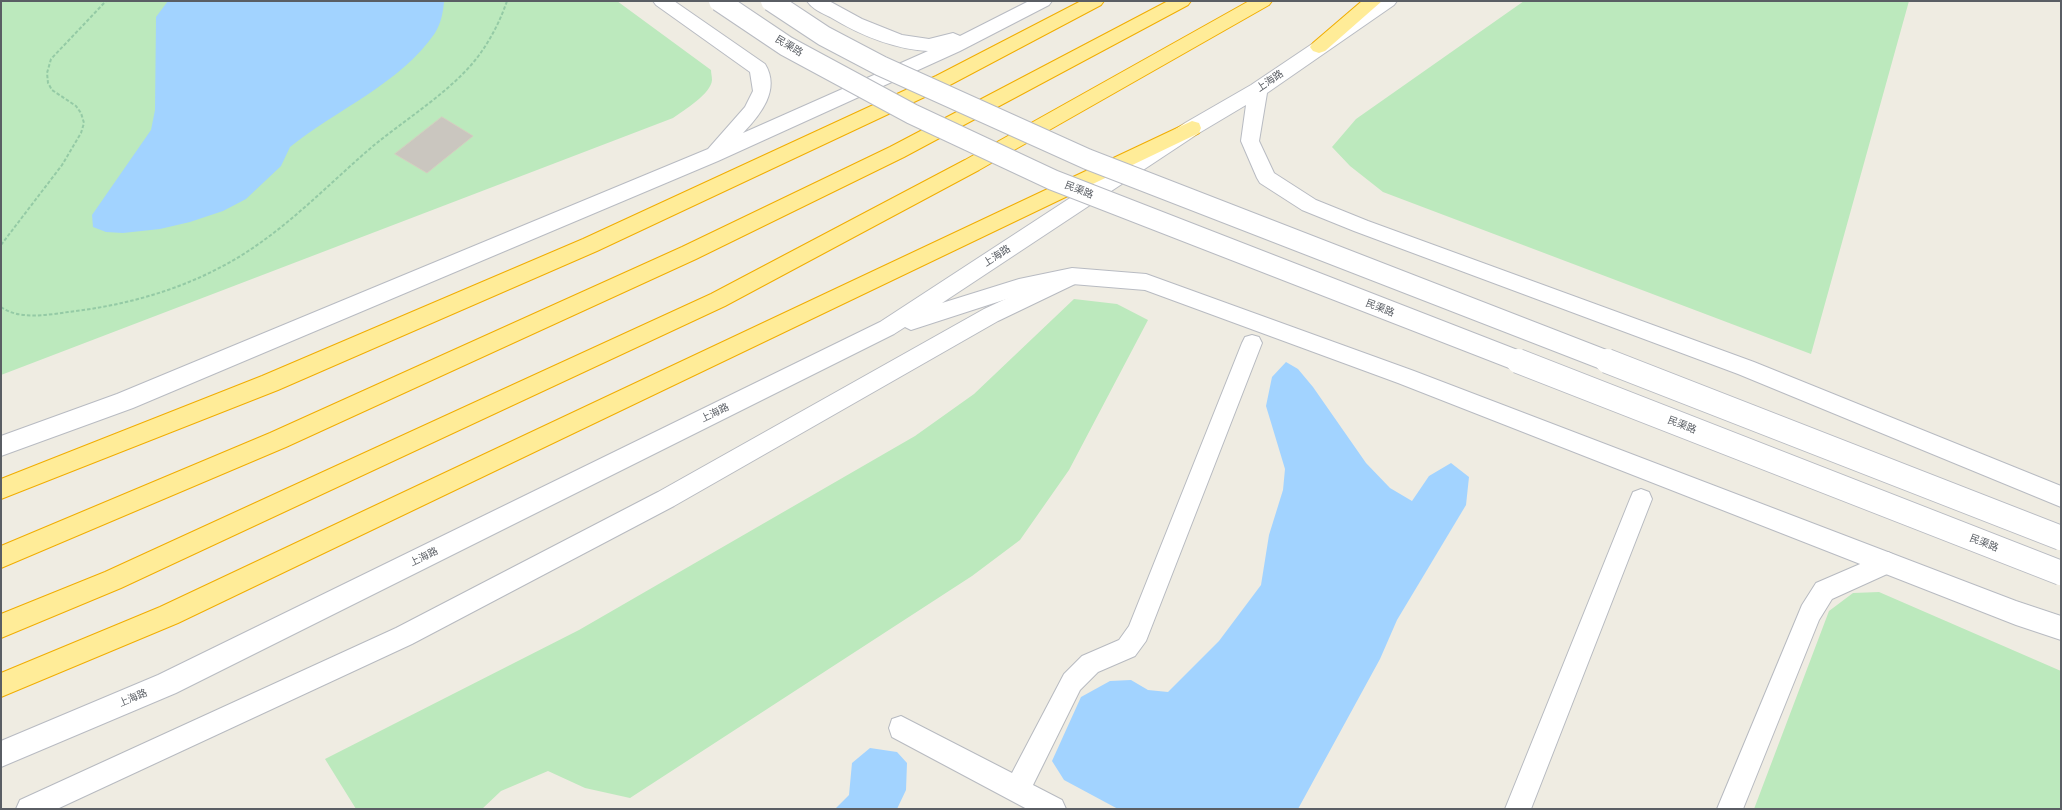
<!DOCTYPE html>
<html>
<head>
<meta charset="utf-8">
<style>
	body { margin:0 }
	#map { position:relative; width:2062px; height:810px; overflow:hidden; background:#efece2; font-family:"Public Sans",sans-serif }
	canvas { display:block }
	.frame { position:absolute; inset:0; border:2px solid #5a5e64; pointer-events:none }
</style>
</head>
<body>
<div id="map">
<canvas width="2062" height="810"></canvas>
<div class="frame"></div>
</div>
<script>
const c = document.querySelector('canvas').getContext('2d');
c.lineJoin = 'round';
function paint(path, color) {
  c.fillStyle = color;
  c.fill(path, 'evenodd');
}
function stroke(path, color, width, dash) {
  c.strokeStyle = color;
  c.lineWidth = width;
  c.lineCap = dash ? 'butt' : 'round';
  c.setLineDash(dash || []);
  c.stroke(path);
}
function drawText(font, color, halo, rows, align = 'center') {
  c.font = font + ' "Public Sans","Noto Sans SC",sans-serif';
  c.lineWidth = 3;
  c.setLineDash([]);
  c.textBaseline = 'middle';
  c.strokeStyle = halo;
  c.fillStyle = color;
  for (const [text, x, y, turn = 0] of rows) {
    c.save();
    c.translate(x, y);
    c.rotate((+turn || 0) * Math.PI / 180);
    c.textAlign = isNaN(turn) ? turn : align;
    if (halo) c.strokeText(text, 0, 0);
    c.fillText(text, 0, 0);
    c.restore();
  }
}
const green = new Path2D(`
	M1,1H617L711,70C711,73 712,77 712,80C711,94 684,110 673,118L1,375Z
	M1524,1H1909L1811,354L1383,192L1350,166L1332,147L1356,119Z
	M1074,299L1117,304L1148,320L1069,470L1020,540L972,576L630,798L585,788L548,771L501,791L482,809H356L325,759L579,630L915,436L974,394Z
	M1879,592L2061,671V809H1754L1829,611L1853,593Z`);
const water = new Path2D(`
	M168,1H444V2C443,13 441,23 435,33C401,83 336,110 290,147L281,166L246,199L223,211L190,222L160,229L123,233L106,232L93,227L92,215L151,130L155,110L156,17Z
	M1286,362L1298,369L1313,387L1366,463L1390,488L1412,501L1429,476L1451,463L1469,477L1466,505L1397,620L1380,659L1298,809H1118L1064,780L1052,761L1081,697L1110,681L1131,680L1148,690L1168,692L1219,641L1261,585L1269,535L1283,490L1285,469L1266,406L1272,377Z
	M870,748L897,752L907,763L906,790L897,809H835L849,795L852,763Z`);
const building = new Path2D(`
	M442,117L473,136L427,173L395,154Z`);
const path = new Path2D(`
	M1,245L62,165L81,133L84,123L81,113L76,106L52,90L48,83L47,73L51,59L106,1
	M1,307C19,320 47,315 68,312C121,306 174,292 221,267C279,237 324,188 373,146C405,120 446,94 472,64C488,45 499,24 507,1`);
const service = new Path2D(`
	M1068,270L1075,272L1078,278L1075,284L998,321L674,506L412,644L57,809H16L20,800L396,628L658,492L984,309Z
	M1252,335L1259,337L1262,343L1146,641L1135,656L1098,672L1080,690L1033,785L1062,800L1066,809H1027L892,737L889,728L892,719L901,716L1012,773L1064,674L1082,656L1119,640L1129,626L1242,343L1245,337Z
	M1641,489L1649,492L1652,499L1531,809H1505L1630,499L1633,492Z
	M1888,552L1896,556L1899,563L1896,570L1832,599L1819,620L1743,809H1717L1802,605L1816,583Z`);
const secondary = new Path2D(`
	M653,1H674L765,64C781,90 760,115 743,133L928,51C893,49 860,35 830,17C822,13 812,9 807,1H829L862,19L902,35L929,39L953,33L960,36L1029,1H1052L1049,5L960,51L718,161L133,408L1,456V436L117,394L708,149L745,107L753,91L750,72L656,5Z
	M1376,1H1397L1394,5L1267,93L1259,141L1274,173L1316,200L1368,221L1754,362L2061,486V507L1738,374L1354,231L1302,210L1260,183L1257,178L1241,141L1246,105L1199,133L942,303L1019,279L1072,268L1146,274L1414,371L2016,601L2061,616V640L2016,625L1398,383L1145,290L1072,284L1019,295L911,330L905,327L894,334L176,693L1,767V741L158,675L880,322L1185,123L1251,85Z`);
const trunk = new Path2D(`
	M1081,1H1104L1101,5L948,86L597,251L278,390L1,499V479L262,376L583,239L936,76Z
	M1168,1H1191L1188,5L904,157L696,259L286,447L1,568V546L270,433L682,247L890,147Z
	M1249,1H1272L1269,5L979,170L725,306L121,588L1,638V614L105,572L711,294L965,160Z
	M1362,1H1382L1325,51L1319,53L1313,51L1310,47L1313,43Z
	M1192,121L1199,123L1201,128L1199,133L178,623L1,697V673L160,607Z`);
const secondaryBridgeFar1 = new Path2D(`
	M719,1L786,46L912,114L1053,180L1521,362
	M771,1L824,36L881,66L1087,159L1610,362`);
const secondaryBridge = new Path2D(`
	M1518,361L2061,573
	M1607,361L2061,538`);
const streetNames = [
	["民渠路",789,46,31],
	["上海路",1270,81,-34],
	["民渠路",1079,190,21],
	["上海路",997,256,-33],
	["民渠路",1380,308,21],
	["上海路",715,413,-26],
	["民渠路",1682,425,21],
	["民渠路",1984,543,21],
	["上海路",424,557,-26],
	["上海路",133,698,-23]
];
paint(green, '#bce9bd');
paint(water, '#a2d3ff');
paint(building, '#cac6bf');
stroke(building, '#d4cec0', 1);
stroke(service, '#b7bac0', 2);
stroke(secondary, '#b8bbc2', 2);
stroke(trunk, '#f1ad00', 2);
stroke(path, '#94caa5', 2, [3.5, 2]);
paint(service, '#fff');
paint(secondary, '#fff');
paint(trunk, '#ffec98');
stroke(secondaryBridgeFar1, '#b8bbc2', 22, []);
stroke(secondaryBridge, '#b8bbc2', 26, []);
stroke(secondaryBridgeFar1, '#fff', 20);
stroke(secondaryBridge, '#fff', 24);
drawText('10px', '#5a5e64', '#fff', streetNames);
</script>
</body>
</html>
